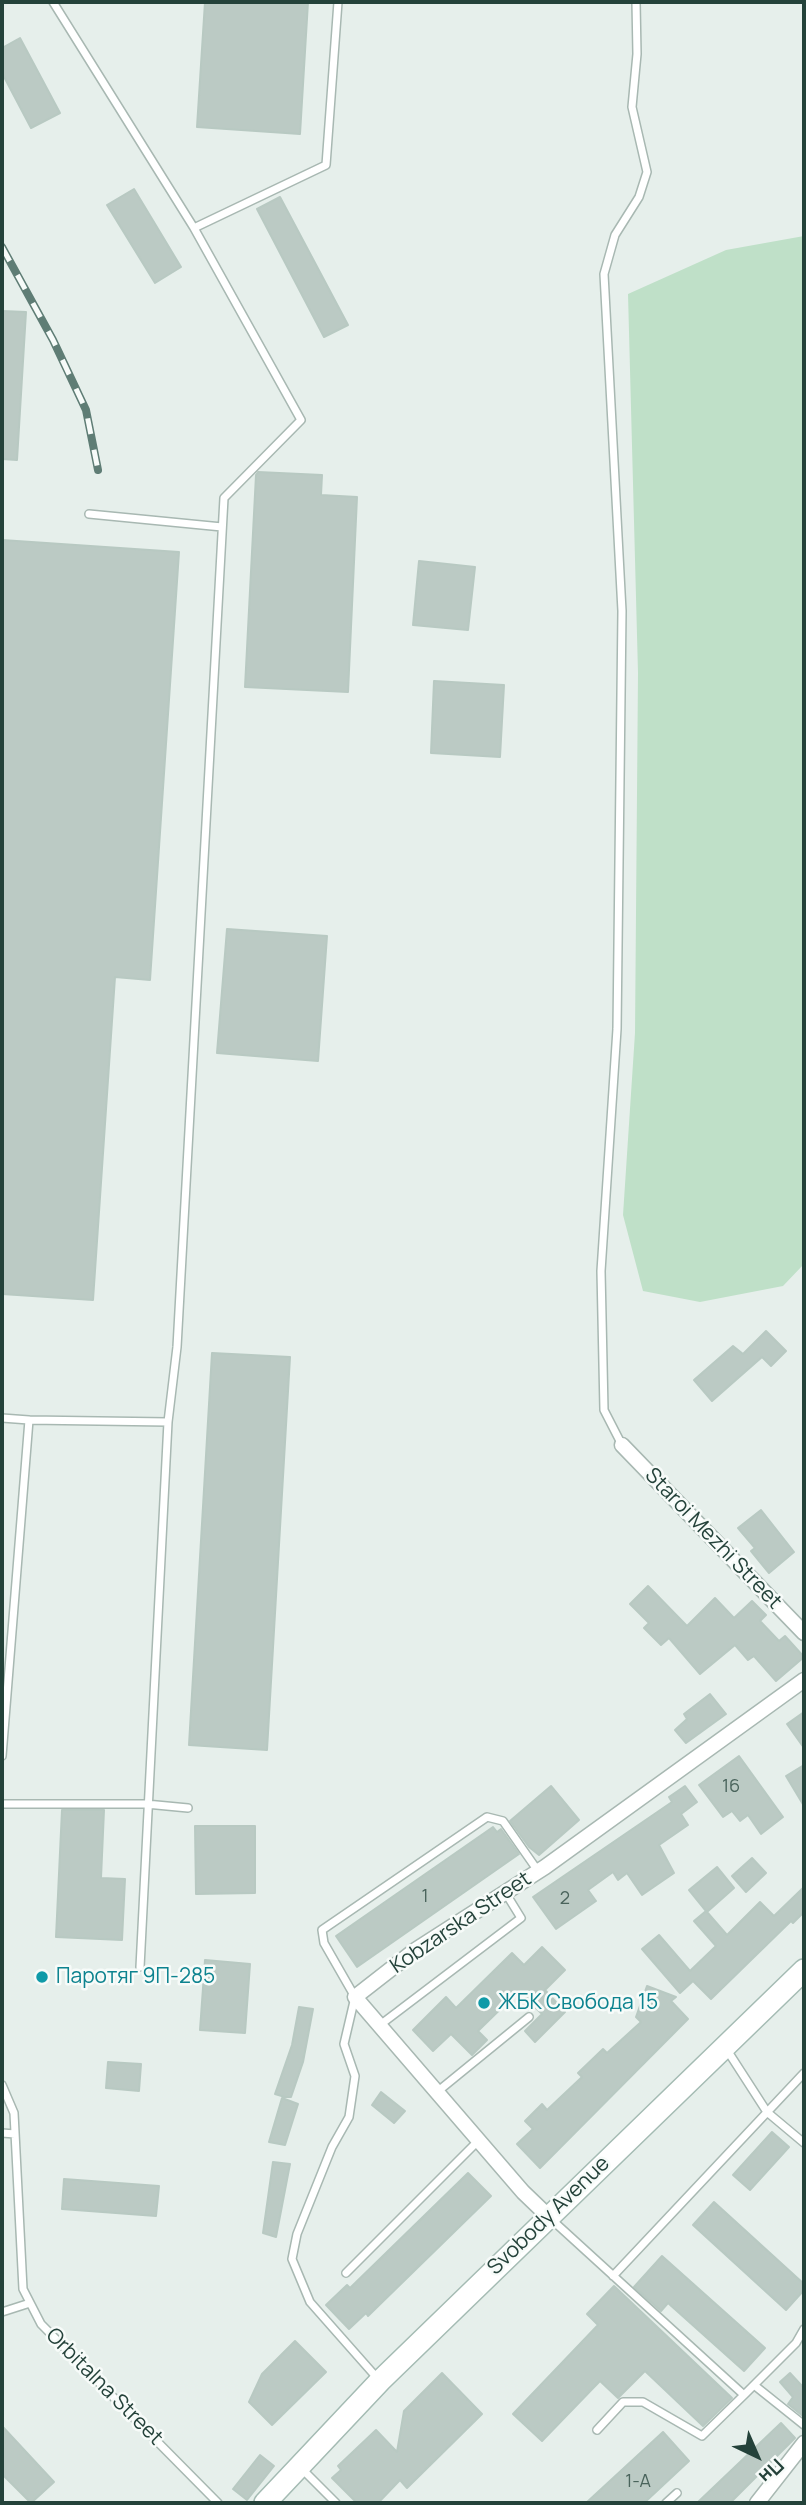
<!DOCTYPE html>
<html>
<head>
<meta charset="utf-8">
<style>
	body { margin:0 }
	#map { position:relative; width:806px; height:2505px; overflow:hidden; background:#e6efeb; font-family:Manrope,sans-serif }
	canvas { display:block }
	.frame { position:absolute; inset:0; border:4px solid #24423a; pointer-events:none }
	.north { position:absolute; left:722px; top:2421px; width:70px; height:70px; -webkit-text-stroke:5px #f7fbf9; paint-order:stroke; rotate:136deg; font-size:19px; font-weight:700; line-height:28px; text-align:center; color:#24423a }
	.north::after { content:''; display:block; margin:auto; width:24px; height:32px; background:#24423a; clip-path:polygon(50% 0,100% 100%,50% 72%,0 100%) }
</style>
</head>
<body>
<div id="map">
<canvas width="806" height="2505"></canvas>
<div class="frame"></div>
<div class="north">Пн</div>
</div>
<script>
const c = document.querySelector('canvas').getContext('2d');
c.lineJoin = 'round';
function paint(path, color) {
  c.fillStyle = color;
  c.fill(path, 'evenodd');
}
function stroke(path, color, width, dash) {
  c.strokeStyle = color;
  c.lineWidth = width;
  c.lineCap = dash ? 'butt' : 'round';
  c.setLineDash(dash || []);
  c.stroke(path);
}
function drawText(font, color, halo, rows, align = 'center') {
  c.font = font + ' Manrope,sans-serif';
  c.lineWidth = 5;
  c.setLineDash([]);
  c.textBaseline = 'middle';
  c.strokeStyle = halo;
  c.fillStyle = color;
  for (const [text, x, y, turn = 0] of rows) {
    c.save();
    c.translate(x, y);
    c.rotate((+turn || 0) * Math.PI / 180);
    c.textAlign = isNaN(turn) ? turn : align;
    if (halo) c.strokeText(text, 0, 0);
    c.fillText(text, 0, 0);
    c.restore();
  }
}
const green = new Path2D(`
	M804,236V1264L783,1286L700,1302L643,1291L623,1215L635,1033L638,673L628,294L726,250Z`);
const building = new Path2D(`
	M205,2H308L300,134L197,127Z
	M20,38L60,113L31,128L2,73V48Z
	M134,189L181,267L155,283L107,205Z
	M280,197L348,325L324,337L257,209Z
	M2,311L26,312L17,460L2,459Z
	M258,472L322,475L321,495L357,497L348,692L245,687L256,475Z
	M2,540L179,552L150,980L115,977L93,1300L2,1294Z
	M419,561L475,567L468,630L413,625Z
	M434,681L504,685L500,757L431,753Z
	M227,929L327,936L318,1061L217,1053Z
	M766,1331L786,1351L771,1366L762,1357L712,1401L694,1380L733,1346L743,1354Z
	M212,1353L290,1357L267,1750L189,1745Z
	M761,1510L794,1552L769,1573L751,1551L755,1548L738,1528Z
	M648,1586L687,1626L715,1598L734,1618L752,1601L766,1615L760,1621L779,1641L785,1636L804,1657L776,1681L754,1656L748,1660L735,1645L700,1674L669,1638L661,1645L644,1628L649,1623L630,1604Z
	M710,1694L726,1714L686,1743L675,1730L687,1719L684,1714Z
	M804,1712V1748L787,1724Z
	M739,1756L783,1817L761,1834L748,1815L740,1821L732,1811L723,1817L699,1785Z
	M804,1765V1806L786,1776Z
	M551,1786L579,1820L539,1855L529,1847L510,1821Z
	M685,1786L697,1802L681,1814L688,1825L659,1845L674,1873L642,1895L627,1873L618,1880L613,1872L588,1890L596,1901L556,1929L533,1897L672,1802L669,1797Z
	M62,1810H104L101,1878L125,1879L122,1940L56,1937Z
	M195,1826H255V1893L196,1894Z
	M493,1827L497,1832L501,1829L519,1854L357,1967L336,1936Z
	M752,1858L766,1873L746,1892L732,1876Z
	M717,1867L734,1888L707,1912L727,1935L760,1902L774,1916L804,1887V1912L793,1923L791,1921L711,1999L693,1981L680,1993L642,1949L659,1935L690,1971L716,1946L694,1921L706,1911L689,1890Z
	M542,1947L565,1970L545,1990L565,2012L535,2042L525,2031L542,2014L519,1991L478,2031L487,2040L472,2055L451,2034L433,2051L413,2030L446,1997L456,2008L512,1953L524,1965Z
	M205,1960L250,1964L245,2033L200,2030Z
	M647,1986L676,1997L671,2001L688,2019L540,2168L517,2144L533,2129L525,2121L542,2104L547,2110L582,2077L578,2073L603,2049L607,2053L641,2022L636,2017Z
	M299,2007L313,2009L303,2062L291,2097H285L275,2094L292,2045Z
	M108,2062L141,2064L139,2091L106,2088Z
	M381,2092L405,2111L394,2123L372,2105Z
	M282,2098L298,2104L285,2145L269,2142Z
	M772,2132L789,2147L750,2190L733,2175Z
	M273,2162L290,2164L276,2237L263,2233Z
	M468,2173L491,2196L368,2316L366,2313L349,2329L326,2305L347,2285L350,2288Z
	M64,2179L159,2186L156,2216L62,2209Z
	M714,2202L804,2284V2290L786,2310L693,2225Z
	M662,2256L765,2348L744,2371L668,2303L661,2311L634,2287Z
	M614,2286L732,2398L703,2426L645,2371L618,2398L600,2381L542,2441L513,2414L598,2325L587,2314Z
	M295,2341L326,2372L272,2425L249,2402L262,2374Z
	M442,2373L482,2414L407,2488L400,2480L378,2503H357L332,2478L341,2470L338,2466L376,2430L397,2452L404,2411Z
	M790,2373L802,2386L804,2383V2417L788,2404L793,2397L780,2382Z
	M781,2423L795,2438L730,2503H697Z
	M2,2426L54,2482L31,2503L2,2474Z
	M663,2432L689,2461L644,2503H586Z
	M260,2455L274,2466L247,2500L233,2489Z`);
const lane = new Path2D(`
	M53,2L194,228
	M89,514L222,527
	M2,1418L29,1420
	M622,1445L604,1410L601,1271L617,1029L622,611L604,274L615,235L639,197L647,172L632,107L637,54L636,2
	M2,1756L29,1420L168,1422L177,1347L224,498L301,420L194,228L326,165L338,2
	M2,1804H146L188,1808
	M140,1967L168,1422
	M380,2025L521,1918L505,1892
	M727,2050L767,2112L804,2143
	M2,2085L14,2113L23,2289L41,2324L218,2503
	M437,2092L529,2017
	M2,2133L15,2134
	M551,2219L744,2395L754,2385
	M346,2273L478,2141
	M613,2276L804,2073
	M2,2312L30,2303
	M804,2329L796,2343L754,2385L804,2425
	M378,2379L310,2302L292,2259L297,2234L332,2147L349,2117L355,2076L344,2044L355,1997L324,1943L322,1930L487,1817L503,1821L538,1871
	M597,2430L623,2402H643L702,2436L744,2395
	M302,2469L336,2503
	M666,2503L677,2493`);
const street = new Path2D(`
	M622,1445L804,1633
	M548,2216L523,2192L355,1997L414,1951L545,1867L804,1680
	M757,2503L804,2443`);
const secondary = new Path2D(`
	M265,2503L380,2381L804,1970`);
const rail = new Path2D(`
	M2,247L53,340L86,410L98,470`);
const markers = [
	[42,1977,7,"#0f9aa8"],
	[484,2003,7,"#0f9aa8"]
];
const numberNames = [
	["16",731,1787],
	["1",425,1897],
	["2",565,1899],
	["1-А",638,2482]
];
const streetNames = [
	["Staroi Mezhi Street",713,1539,46],
	["Kobzarska Street",461,1923,-34],
	["Svobody Avenue",549,2216,-44],
	["Orbitalna Street",104,2387,45]
];
const cultureNames = [
	["Паротяг 9П-285",56,1977],
	["ЖБК Свобода 15",498,2003]
];
paint(green, '#bfe0c8');
paint(building, '#bbcac4');
stroke(building, '#b8c9c2', 2);
stroke(lane, '#a8b8b2', 10);
stroke(street, '#a8b8b2', 17);
stroke(secondary, '#a4bbb3', 24);
stroke(lane, '#fff', 7);
stroke(street, '#fff', 14);
stroke(secondary, '#fff', 21);
stroke(rail, '#5f7d75', 8);
stroke(rail, '#f7fbf9', 5, [16]);
for (const [x, y, r, color] of markers) {
  const dot = new Path2D();
  dot.arc(x, y, r, 0, 2 * Math.PI);
  c.fillStyle = color;
  c.fill(dot);
  stroke(dot, '#f7fbf9', 2.5);
}
drawText('18px', '#4a645c', null, numberNames);
drawText('21px', '#24423a', '#f7fbf9', streetNames);
drawText('21px', '#0d838f', '#f7fbf9', cultureNames, 'left');
</script>
</body>
</html>
